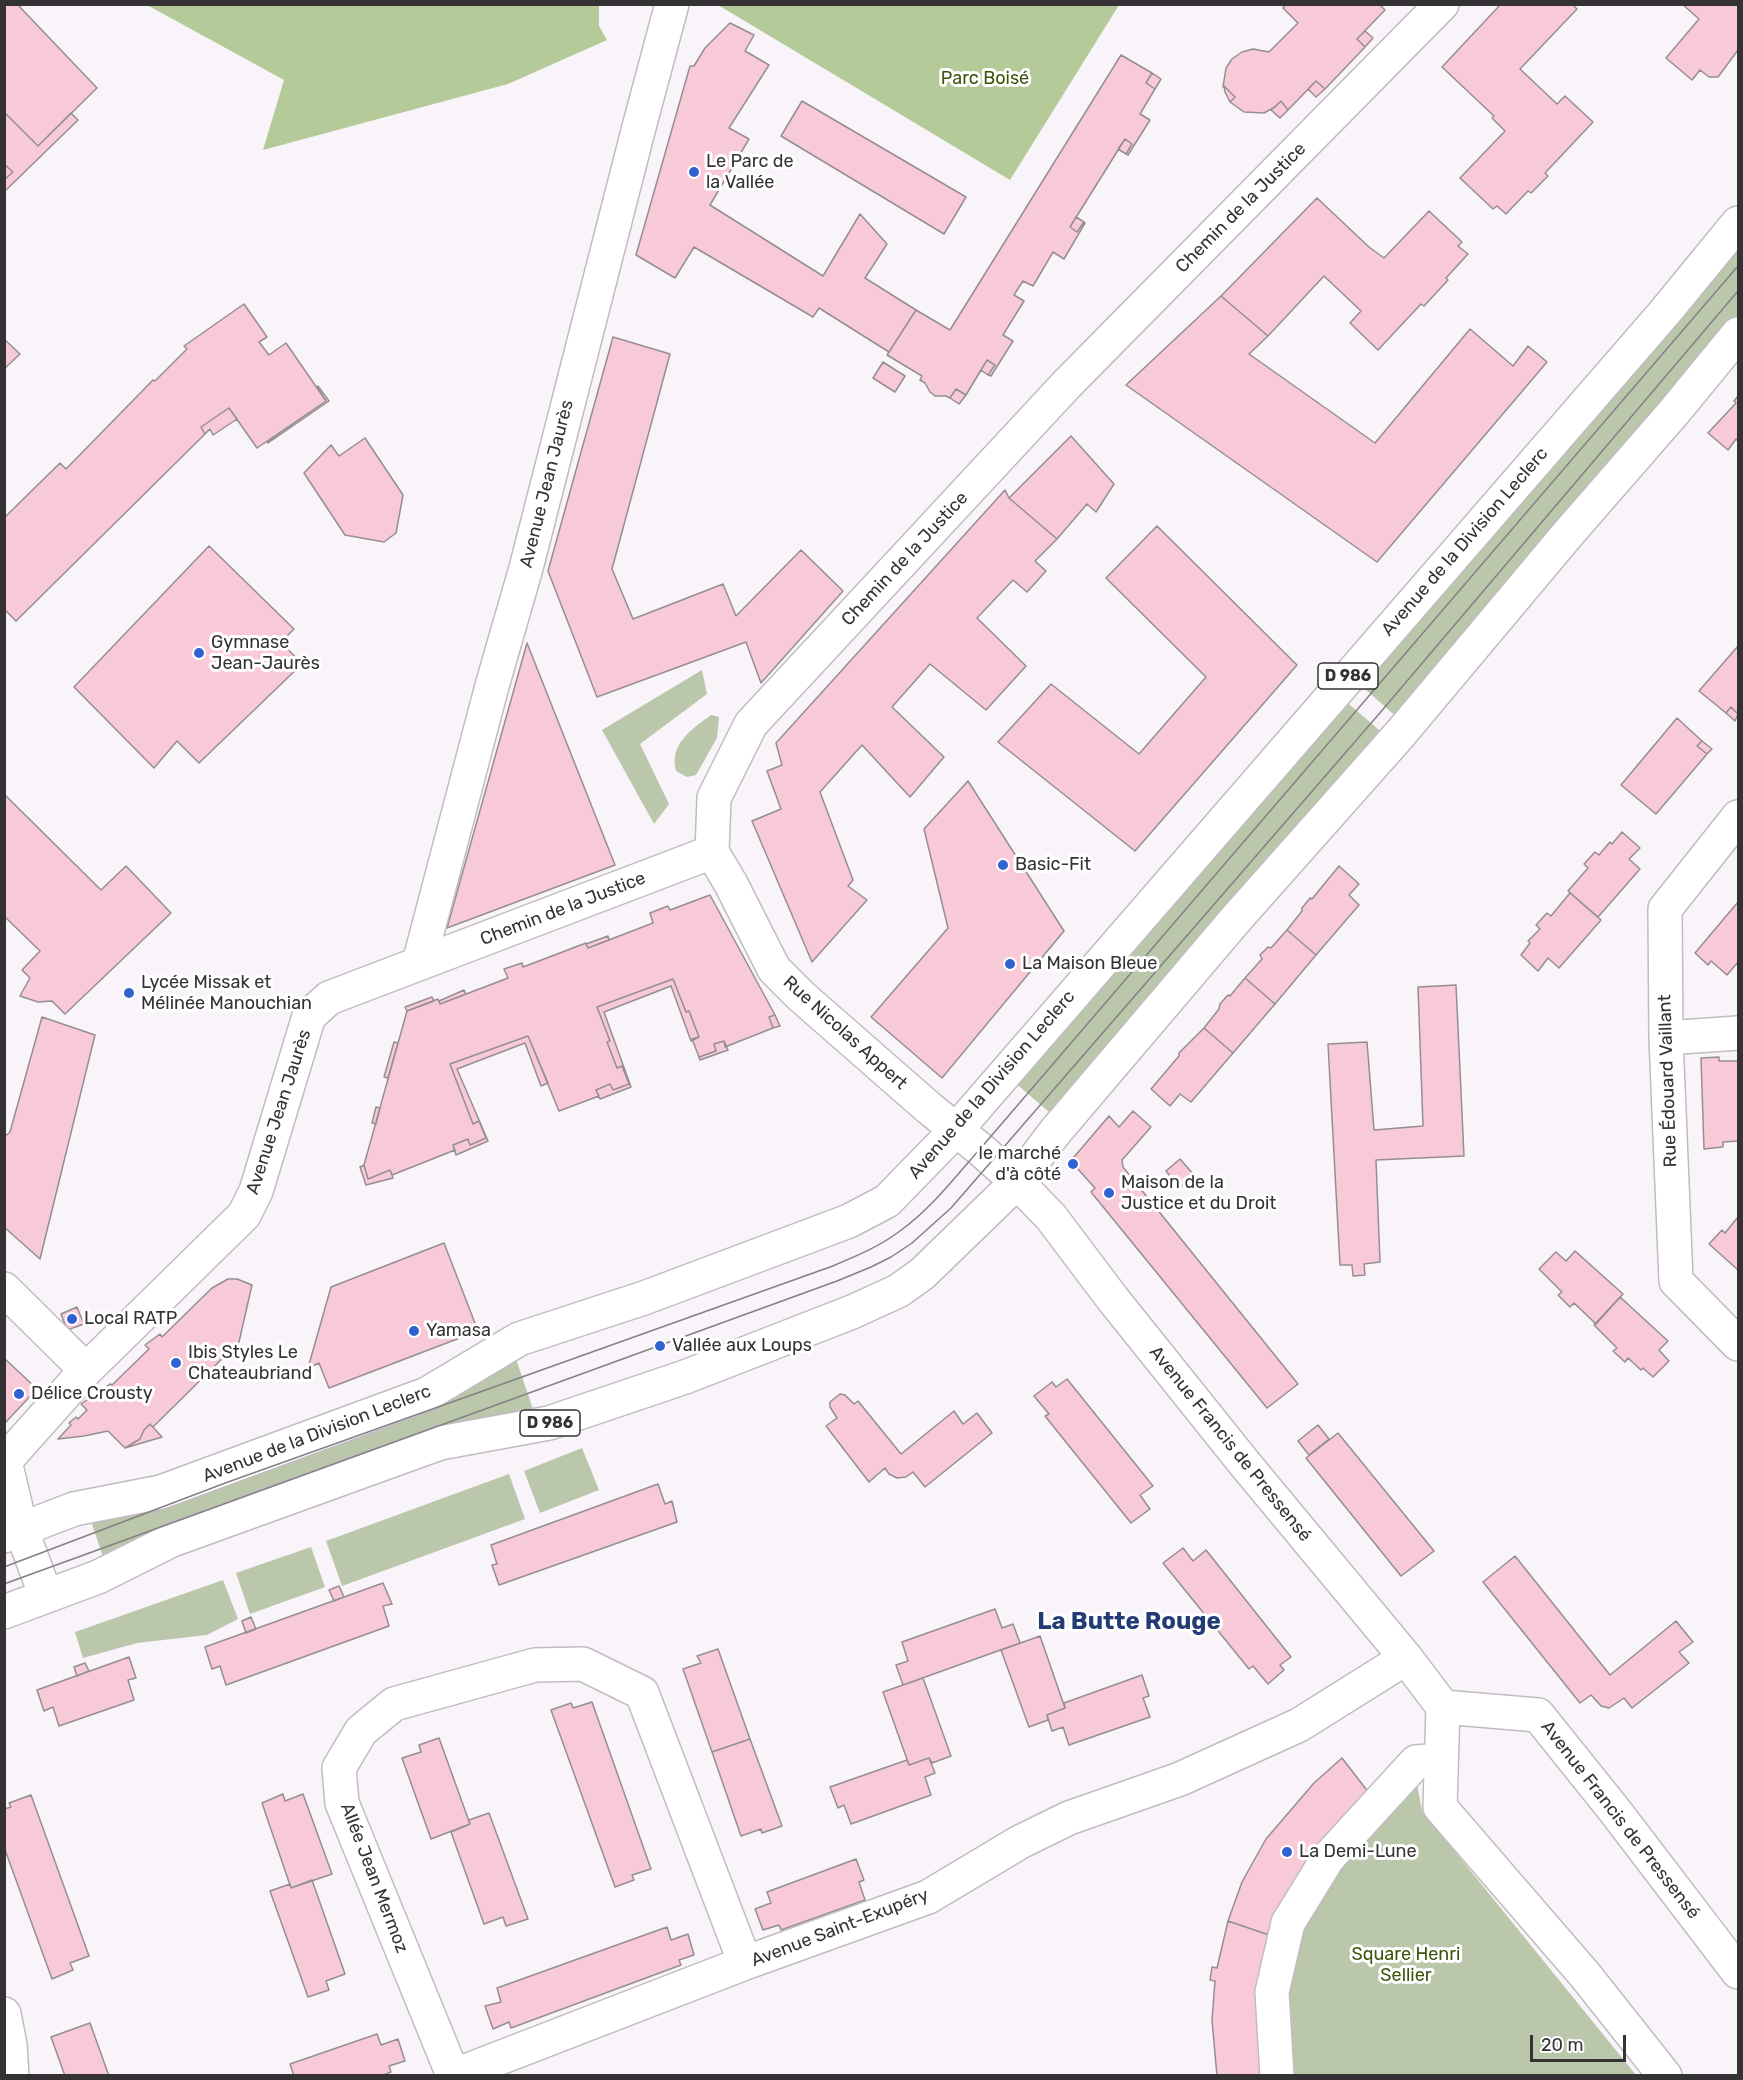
<!DOCTYPE html>
<html>
<head>
<meta charset="utf-8">
<style>
	body { margin:0 }
	#map { position:relative; width:1743px; height:2080px; overflow:hidden; background:#f9f4f9; font-family:Rubik,sans-serif }
	canvas { display:block }
	.frame { position:absolute; inset:0; border:6px solid #343234; pointer-events:none }
	.scale { position:absolute; left:1530px; top:2035px; width:96px; height:27px; box-sizing:border-box; border:3px solid #343234; border-top:0; padding-left:8px; font-size:18px; line-height:21px; white-space:nowrap; color:#343234; -webkit-text-stroke:4px #fff; paint-order:stroke }
</style>
</head>
<body>
<div id="map">
<canvas width="1743" height="2080"></canvas>
<div class="frame"></div>
<div class="scale">20 m</div>
</div>
<script>
const c = document.querySelector('canvas').getContext('2d');
c.lineJoin = 'round';
function paint(path, color) {
  c.fillStyle = color;
  c.fill(path, 'evenodd');
}
function stroke(path, color, width, dash) {
  c.strokeStyle = color;
  c.lineWidth = width;
  c.lineCap = dash ? 'butt' : 'round';
  c.setLineDash(dash || []);
  c.stroke(path);
}
function drawText(font, color, halo, rows, align = 'center') {
  c.font = font + ' Rubik,sans-serif';
  c.lineWidth = 6;
  c.setLineDash([]);
  c.textBaseline = 'middle';
  c.strokeStyle = halo;
  c.fillStyle = color;
  for (const [text, x, y, turn = 0] of rows) {
    c.save();
    c.translate(x, y);
    c.rotate((+turn || 0) * Math.PI / 180);
    c.textAlign = isNaN(turn) ? turn : align;
    if (halo) c.strokeText(text, 0, 0);
    c.fillText(text, 0, 0);
    c.restore();
  }
}
const green = new Path2D(`
	M1738,237V319L1399,719L1357,682Z
	M702,670L707,694L640,744L669,804L654,824L602,730Z
	M1343,699L1385,735L1055,1117L1013,1081Z
	M711,715L719,717L717,738L696,775L687,777L676,771C669,744 692,729 711,715Z
	M514,1353L536,1418L106,1566L90,1518Z
	M582,1448L599,1490L540,1513L524,1471Z
	M509,1474L525,1519L342,1586L326,1541Z
	M311,1547L325,1587L250,1614L236,1573Z
	M223,1580L238,1619L207,1635L137,1643L83,1658L75,1632Z
	M1415,1774L1422,1811L1636,2075H1290L1282,1990L1307,1911Z`);
const forest = new Path2D(`
	M147,5H599V26L607,40L508,84L263,150L284,80Z
	M718,5H1119L1010,180Z`);
const building = new Path2D(`
	M4,4H17L97,88L38,146L4,112Z
	M1286,4H1379L1385,10L1357,39L1365,47L1325,89L1316,81L1288,110L1281,101L1275,107L1264,113L1244,112L1230,102L1235,97L1224,86L1223,87L1226,68L1232,59L1242,52L1253,49L1269,52L1298,23L1283,8Z
	M1501,4H1572L1577,9L1520,69L1557,104L1565,96L1593,122L1545,173L1548,176L1531,193L1528,191L1506,214L1497,206L1493,209L1460,178L1505,131L1492,118L1494,116L1442,67Z
	M1682,4H1738V50L1718,77H1709L1700,70L1692,80L1666,58L1699,19Z
	M730,23L754,35L745,51L769,65L729,128L749,139L710,205L823,276L860,214L887,244L865,278L916,310L889,352L819,308L813,317L694,247L675,278L636,255L690,66H694L705,48Z
	M1365,31L1373,38L1365,47L1357,39Z
	M1121,55L1152,73L1146,83L1155,89L1140,114L1150,120L1128,155L1126,154L1132,144L1125,139L1070,227L1077,232L1084,222L1085,223L1064,259L1053,252L1033,286L1023,281L1014,295L1024,301L1003,335L1013,341L991,376L988,375L995,365L987,360L966,395L956,389L950,398L946,396H935L930,392L925,383L920,380L922,376L887,355L916,310L950,330Z
	M1152,73L1161,79L1155,89L1146,83Z
	M1316,81L1325,89L1316,97L1308,89Z
	M1224,86L1235,97L1230,102L1225,92Z
	M802,101L966,197L944,234L781,136Z
	M1281,101L1288,110L1280,118L1271,110Z
	M4,112L38,146L71,113L78,120L4,192V180L13,172L4,164Z
	M1125,139L1132,144L1126,154L1118,149Z
	M4,164L13,172L4,180Z
	M1317,198L1369,247L1384,258L1429,211L1462,242L1458,246L1468,254L1446,278L1448,280L1424,306L1421,304L1378,350L1350,323L1361,311L1324,276L1268,336L1221,296Z
	M1076,217L1084,222L1077,232L1070,227Z
	M1221,296L1268,336L1249,354L1375,443L1470,329L1513,366L1528,346L1547,362L1377,562L1126,385Z
	M244,304L267,337L259,342L269,355L286,343L326,401L257,448L229,408L201,427L205,434L16,621L4,609V518L60,463L66,469L153,380L155,381L187,349L184,346Z
	M613,337L670,354L612,569L633,619L723,584L736,616L801,550L843,591L761,683L746,642L597,697L548,571Z
	M4,339L20,354L4,369Z
	M987,360L995,365L988,375L981,370Z
	M883,362L905,376L895,392L873,378Z
	M318,386L329,401L268,443L267,442L326,401L317,387Z
	M956,389L966,395L959,404L950,398Z
	M1738,396V441L1736,439L1728,450L1708,433L1736,403L1734,401Z
	M229,408L237,419L213,435L210,429L205,434L201,427Z
	M1071,436L1114,484L1096,512L1087,504L1057,539L1009,498Z
	M365,438L403,495L396,533L384,542L345,535L304,473L331,445L339,456Z
	M1005,490L1009,498L1057,539L1035,561L1046,571L1027,592L1013,580L977,618L1026,666L986,710L930,664L892,707L944,757L910,797L862,745L820,792L853,880L848,886L867,900L812,962L752,821L781,809L767,771L782,765L776,743Z
	M1157,526L1297,665L1135,851L998,742L1051,684L1139,754L1206,677L1106,578Z
	M209,546L294,629L281,642L302,664L199,763L177,741L154,768L74,687Z
	M527,643L615,865L447,928Z
	M1738,646V714L1731,707L1726,713L1699,691Z
	M1731,707L1738,714L1735,721L1726,713Z
	M1677,718L1702,741L1697,746L1707,754L1656,814L1621,785Z
	M1702,741L1712,749L1707,754L1697,746Z
	M968,781L1064,931L942,1078L871,1017L948,928L924,829Z
	M4,794L101,890L126,866L171,913L65,1014L52,1001L38,1002L20,996L30,978L22,970L40,951L4,916Z
	M1622,832L1640,848L1629,859L1640,869L1598,917L1568,891L1588,868L1584,864L1595,852L1599,855L1610,842L1612,844Z
	M1339,866L1359,884L1349,895L1359,905L1316,955L1287,930L1302,911V908L1310,898L1312,899Z
	M1570,893L1601,920L1559,968L1548,958L1538,971L1521,955L1530,943L1528,941L1540,929L1536,925L1547,913L1551,916Z
	M710,895L775,1015L769,1017L773,1028L725,1047L724,1041L714,1044L716,1051L699,1057L692,1039L699,1037L689,1011L686,1012L673,979L597,1007L610,1041L607,1042L617,1068L622,1066L629,1084L613,1090L610,1084L596,1090L599,1096L559,1111L528,1036L450,1064L473,1124L479,1121L486,1138L470,1145L468,1139L453,1145L455,1150L392,1175L390,1170L368,1179L364,1165L407,1011L438,999L440,1004L508,978L504,969L522,963L523,967L586,943L588,948L653,923L650,913L668,906L670,910Z
	M1738,902V962L1727,975L1711,961L1708,965L1695,953Z
	M1287,930L1316,955L1275,1004L1245,978L1262,959L1260,955L1268,947L1271,948Z
	M608,936L609,940L588,948L586,944Z
	M1245,978L1275,1004L1233,1053L1204,1028L1219,1009L1220,1004L1228,995L1230,996Z
	M673,979L686,1012L689,1011L699,1037L691,1041L671,986L604,1012L631,1087L600,1099L596,1090L610,1084L613,1090L629,1084L622,1066L617,1068L607,1042L610,1041L597,1007Z
	M1456,985L1464,1156L1376,1160L1380,1262L1364,1264L1365,1275L1353,1276L1352,1265H1340L1328,1044L1367,1042L1374,1130L1423,1126L1418,987Z
	M464,990L466,994L440,1004L439,1001Z
	M432,997L434,1001L407,1011L405,1007Z
	M775,1015L780,1026L773,1028L769,1017Z
	M42,1017L95,1035L40,1259L4,1227V1137L10,1132Z
	M1204,1028L1233,1053L1191,1102L1180,1094L1170,1106L1151,1089L1179,1056V1053Z
	M528,1036L548,1083L541,1086L525,1043L457,1069L488,1141L456,1155L453,1145L468,1139L470,1145L486,1138L479,1121L473,1124L450,1064Z
	M724,1041L728,1050L700,1060L699,1057L716,1051L714,1044Z
	M394,1042L398,1043L388,1078L384,1077Z
	M1719,1057V1061H1738V1141L1723,1142V1147L1704,1149L1701,1058Z
	M376,1107L380,1108L376,1124L372,1123Z
	M1133,1111L1151,1127L1122,1160L1123,1167L1298,1384L1267,1408L1091,1192L1095,1188L1076,1167L1074,1157L1109,1116L1119,1127Z
	M1180,1159L1194,1175L1179,1188L1166,1171Z
	M364,1165L368,1179L390,1170L393,1178L366,1185L360,1167Z
	M1738,1217V1270L1709,1244L1722,1230L1725,1233Z
	M444,1243L478,1331L329,1388L319,1363L308,1368L331,1287Z
	M1575,1251L1623,1294L1596,1324L1574,1303L1570,1307L1558,1295L1562,1292L1539,1269L1556,1252L1566,1261Z
	M228,1279H237L252,1285L239,1342L153,1427L150,1424L144,1430L140,1439L125,1448L108,1431L84,1436L58,1439L71,1425L69,1423L76,1417L78,1419L87,1410L81,1404L110,1384L112,1385L149,1349L145,1345L160,1334L162,1337L212,1288Z
	M1620,1297L1668,1341L1659,1350L1669,1361L1653,1377L1643,1368L1641,1370L1628,1358L1625,1362L1613,1351L1617,1348L1594,1325Z
	M77,1307L84,1324L67,1330L61,1314Z
	M4,1358L37,1389L4,1424Z
	M1067,1379L1153,1486L1140,1495L1150,1509L1131,1523L1045,1416L1049,1414L1034,1396L1052,1382L1056,1387Z
	M840,1394L845,1395L854,1404L858,1401L901,1454L954,1411L963,1424L977,1413L992,1433L925,1487L913,1472L906,1477L897,1478L889,1474L885,1468L869,1482L826,1426L837,1418L830,1407V1402Z
	M150,1424L162,1437L125,1448L140,1439L144,1430Z
	M1318,1425L1329,1439L1309,1455L1298,1441Z
	M1338,1433L1434,1551L1401,1576L1306,1458Z
	M658,1484L665,1504L672,1501L677,1522L499,1585L492,1565L497,1564L491,1545Z
	M1183,1548L1193,1561L1206,1550L1291,1657L1280,1665L1284,1670L1268,1684L1253,1666L1249,1669L1163,1563Z
	M1515,1556L1610,1675L1676,1621L1693,1642L1679,1652L1689,1663L1632,1708L1624,1698L1609,1708L1601,1706L1591,1695L1580,1703L1483,1582Z
	M383,1583L392,1604L383,1606L389,1626L226,1685L220,1666L212,1669L205,1647Z
	M339,1586L344,1597L334,1601L329,1590Z
	M995,1609L1002,1628L1013,1624L1020,1643L903,1685L896,1665L908,1661L902,1642Z
	M251,1617L256,1629L246,1633L242,1621Z
	M1040,1636L1065,1708L1047,1715L1048,1720L1029,1727L1001,1650Z
	M718,1649L750,1739L712,1752L683,1669L701,1663L697,1656Z
	M129,1657L136,1678L128,1680L134,1700L59,1726L53,1707L44,1711L37,1690Z
	M85,1663L89,1671L77,1676L74,1667Z
	M1142,1675L1149,1696L1143,1698L1150,1717L1069,1745L1063,1727L1052,1731L1047,1715L1065,1708L1064,1703Z
	M923,1678L951,1756L932,1763L929,1758L909,1765L883,1692Z
	M592,1702L651,1869L632,1875L634,1880L615,1887L551,1710L571,1703L573,1708Z
	M439,1738L470,1824L431,1839L402,1758L421,1752L419,1745Z
	M750,1739L782,1826L762,1833L761,1829L741,1836L712,1752Z
	M929,1758L935,1773L925,1777L931,1795L851,1824L844,1805L838,1808L830,1787L907,1760L909,1765Z
	M1342,1758L1369,1793L1347,1813L1327,1834L1305,1865L1272,1936L1228,1921L1242,1882L1266,1839L1314,1783Z
	M283,1794L285,1801L303,1794L332,1874L291,1888L262,1803Z
	M31,1795L89,1956L70,1963L73,1970L52,1979L4,1847V1809L11,1807L9,1803Z
	M489,1813L528,1919L506,1926L503,1917L484,1924L451,1832L470,1824L469,1820Z
	M856,1859L864,1880L859,1882L865,1900L781,1930L779,1925L763,1930L755,1909L771,1903L767,1892Z
	M312,1880L345,1974L326,1981L329,1990L308,1997L270,1891L290,1884L291,1888Z
	M1228,1921L1272,1936L1264,2076H1217L1212,2020L1215,1981L1210,1980L1212,1967L1217,1968Z
	M667,1927L671,1940L688,1934L694,1955L679,1960L681,1965L511,2028L509,2022L493,2029L485,2006L501,2002L497,1988Z
	M90,2023L109,2076H65L51,2037Z
	M377,2034L381,2045L398,2039L405,2061L389,2066L391,2072L381,2076H294L290,2064Z`);
const minor = new Path2D(`
	M1738,817L1665,909L1666,1038L1676,1281L1738,1344
	M712,852L731,884L774,969L801,996L929,1108L980,1149L1017,1182L1051,1217L1112,1298L1245,1464L1406,1658L1443,1707L1440,1807L1585,1975L1665,2076
	M712,852L714,798L751,724L1067,384L1442,4
	M419,963L492,686L526,568L638,131L672,4
	M1666,1038L1738,1033
	M4,1289L86,1370
	M5,1461L86,1370L244,1215L256,1191L309,1016L329,998L712,852
	M5,1461L21,1529L46,1596
	M1443,1707L1538,1715L1615,1811L1738,1972
	M4,2014L10,2045L12,2076
	M453,2075L342,1803L339,1768L361,1731L394,1704L535,1665L583,1664L642,1693L745,1963
	M453,2076L745,1963L928,1897L1020,1842L1069,1818L1180,1779L1299,1725L1406,1658
	M1277,2076L1272,1992L1288,1923L1328,1858L1416,1762L1441,1760`);
const major = new Path2D(`
	M4,1536L74,1509L161,1492L427,1394L519,1339L644,1298L849,1221L887,1201L957,1129L1665,312L1738,223
	M4,1612L98,1577L172,1540L440,1443L549,1423L685,1377L852,1312L898,1291L922,1274L1017,1182L1055,1132L1236,919L1401,733L1567,535L1674,412L1738,334`);
const tram = new Path2D(`
	M4,1567L228,1482L830,1267C854,1257 879,1247 900,1231C931,1209 955,1177 980,1149L1738,266
	M4,1584L837,1281L871,1267L891,1257L912,1243L951,1208L1379,714L1738,291`);
const markers = [
	[694,172,6,"#3061d0"],
	[199,653,6,"#3061d0"],
	[1003,865,6,"#3061d0"],
	[1010,964,6,"#3061d0"],
	[129,993,6,"#3061d0"],
	[1073,1164,6,"#3061d0"],
	[1109,1193,6,"#3061d0"],
	[72,1319,6,"#3061d0"],
	[414,1331,6,"#3061d0"],
	[660,1346,6,"#3061d0"],
	[176,1363,6,"#3061d0"],
	[19,1394,6,"#3061d0"],
	[1287,1852,6,"#3061d0"]
];
const shields = [
	[1348,676,60],
	[550,1423,60]
];
const shieldNames = [
	["D 986",1348,676],
	["D 986",550,1423]
];
const parkNames = [
	["Parc Boisé",985,79],
	["Square Henri",1406,1955],
	["Sellier",1406,1976]
];
const poiNames = [
	["Le Parc de",706,162],
	["la Vallée",706,183],
	["Gymnase",211,643],
	["Jean-Jaurès",211,664],
	["Basic-Fit",1015,865],
	["La Maison Bleue",1022,964],
	["Lycée Missak et",141,983],
	["Mélinée Manouchian",141,1004],
	["le marché",1061,1154,"right"],
	["d'à côté",1061,1175,"right"],
	["Maison de la",1121,1183],
	["Justice et du Droit",1121,1204],
	["Local RATP",84,1319],
	["Yamasa",426,1331],
	["Vallée aux Loups",672,1346],
	["Ibis Styles Le",188,1353],
	["Chateaubriand",188,1374],
	["Délice Crousty",31,1394],
	["La Demi-Lune",1299,1852]
];
const streetNames = [
	["Chemin de la Justice",1241,208,-45],
	["Avenue Jean Jaurès",547,484,-76],
	["Avenue de la Division Leclerc",1465,542,-49],
	["Chemin de la Justice",905,559,-47],
	["Chemin de la Justice",563,909,-21],
	["Rue Nicolas Appert",845,1033,42],
	["Rue Édouard Vaillant",1668,1081,-92],
	["Avenue de la Division Leclerc",992,1085,-49],
	["Avenue Jean Jaurès",279,1112,-72],
	["Avenue de la Division Leclerc",317,1434,-21],
	["Avenue Francis de Pressensé",1230,1444,51],
	["Avenue Francis de Pressensé",1620,1820,52],
	["Allée Jean Mermoz",374,1878,69],
	["Avenue Saint-Exupéry",840,1928,-21]
];
const districtNames = [
	["La Butte Rouge",1129,1622]
];
paint(green, '#bac7aa');
paint(forest, '#b5ca99');
paint(building, '#f8cad8');
stroke(building, '#958e90', 1.5);
stroke(minor, '#c0bcc0', 36);
stroke(major, '#c0bcc0', 36);
stroke(minor, '#fff', 33);
stroke(major, '#fff', 33);
stroke(tram, '#848184', 1.5);
for (const [x, y, r, color] of markers) {
  const dot = new Path2D();
  dot.arc(x, y, r, 0, 2 * Math.PI);
  c.fillStyle = color;
  c.fill(dot);
  stroke(dot, '#fff', 2);
}
for (const [x, y, w] of shields) {
  const box = new Path2D();
  box.roundRect(x - w / 2, y - 13, w, 26, 4.5);
  c.fillStyle = '#fff';
  c.fill(box);
  stroke(box, '#343234', 1.5);
}
drawText('bold 16px', '#343234', null, shieldNames);
drawText('18px', '#3d540a', '#fff', parkNames);
drawText('18px', '#343234', '#fff', poiNames, 'left');
drawText('18px', '#343234', '#fff', streetNames);
drawText('bold 24px', '#233d74', '#fff', districtNames);
</script>
</body>
</html>
